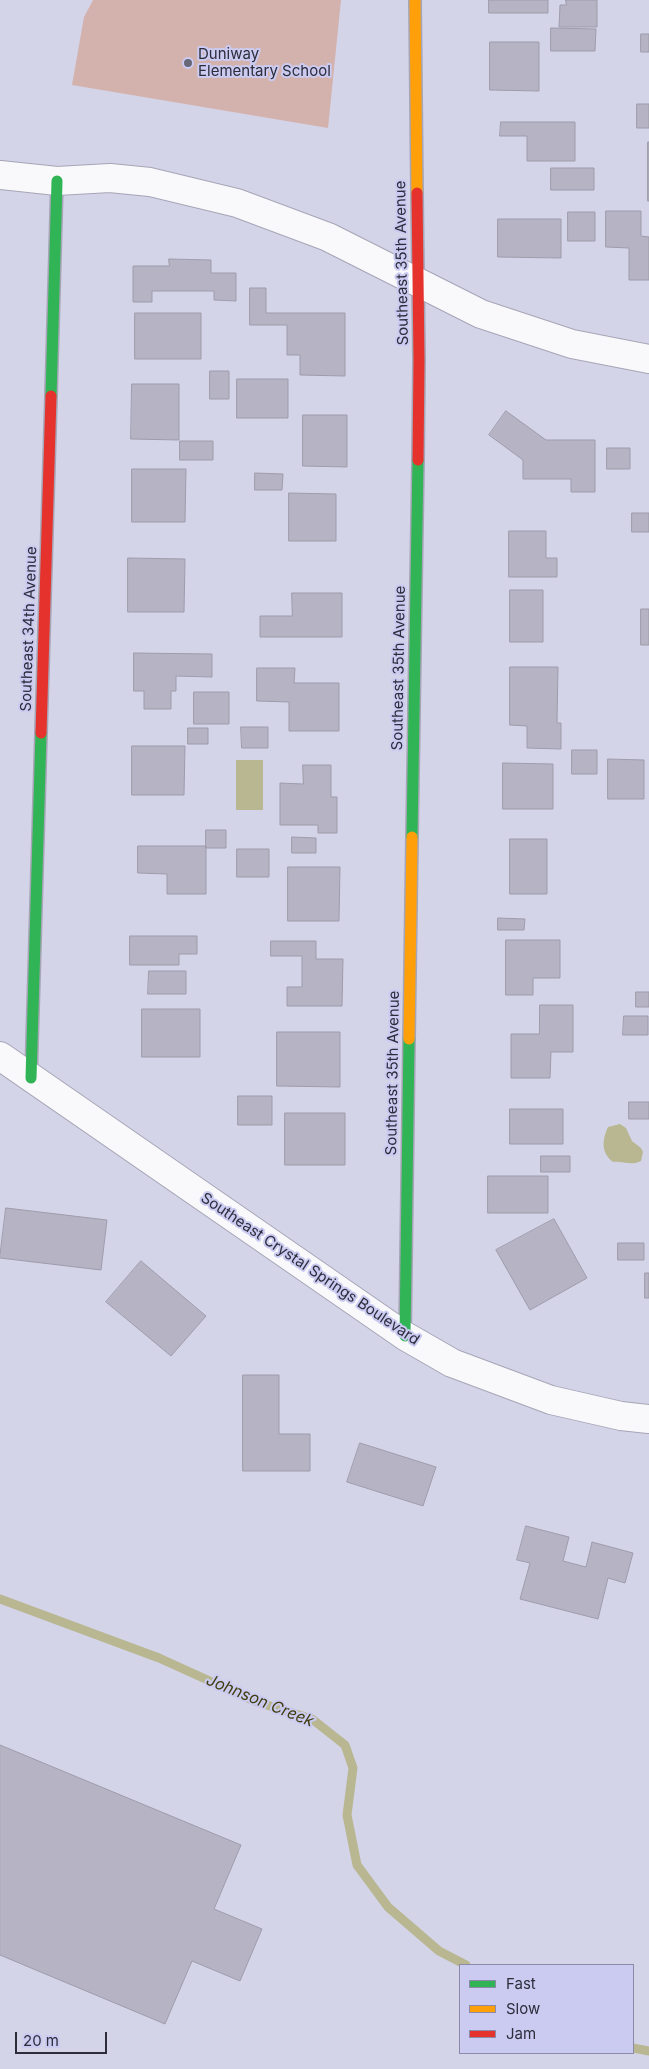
<!DOCTYPE html>
<html>
<head>
<meta charset="utf-8">
<style>
	body { margin:0 }
	#map { position:relative; width:649px; height:2069px; overflow:hidden; background:#d4d4e9; font-family:Inter,sans-serif }
	canvas { display:block }
	.legend { position:absolute; left:459px; top:1964px; width:175px; height:90px; box-sizing:border-box; background:#cbcbf2; border:1px solid #8b8ba9; margin:0; padding:6px 9px; list-style:none; font-size:15px; color:#2c2c3b }
	.legend li { display:flex; align-items:center; gap:10px; height:25px }
	.legend b { width:25px; border:1px solid #8b8ba9 }
	.scale { position:absolute; left:15px; top:2032px; width:92px; height:22px; box-sizing:border-box; border:2px solid #2c2c3b; border-top:0; padding-left:6px; font-size:15px; line-height:18px; white-space:nowrap; color:#2c2c3b; -webkit-text-stroke:4px #cbcbf2; paint-order:stroke }
</style>
</head>
<body>
<div id="map">
<canvas width="649" height="2069"></canvas>
<ul class="legend">
<li><b style="height:6px;background:#30b455"></b>Fast</li>
<li><b style="height:6px;background:#ff9f0a"></b>Slow</li>
<li><b style="height:6px;background:#e5322d"></b>Jam</li>
</ul>
<div class="scale">20 m</div>
</div>
<script>
const c = document.querySelector('canvas').getContext('2d');
c.lineJoin = 'round';
function paint(path, color) {
  c.fillStyle = color;
  c.fill(path, 'evenodd');
}
function stroke(path, color, width, dash) {
  c.strokeStyle = color;
  c.lineWidth = width;
  c.lineCap = dash ? 'butt' : 'round';
  c.setLineDash(dash || []);
  c.stroke(path);
}
function drawText(font, color, halo, rows, align = 'center') {
  c.font = font + ' Inter,sans-serif';
  c.lineWidth = 4;
  c.setLineDash([]);
  c.textBaseline = 'middle';
  c.strokeStyle = halo;
  c.fillStyle = color;
  for (const [text, x, y, turn = 0] of rows) {
    c.save();
    c.translate(x, y);
    c.rotate((+turn || 0) * Math.PI / 180);
    c.textAlign = isNaN(turn) ? turn : align;
    if (halo) c.strokeText(text, 0, 0);
    c.fillText(text, 0, 0);
    c.restore();
  }
}
const green = new Path2D(`
	M93,0H341L328,128L72,85L84,17Z`);
const water = new Path2D(`
	M236,760H263V810H236Z
	M620,1124L626,1128L632,1141L641,1148L643,1152L641,1161C632,1166 623,1161 613,1162C601,1153 602,1140 608,1127Z`);
const stream = new Path2D(`
	M0,1599L159,1658L254,1701L312,1719L345,1745L353,1768L347,1815L357,1865L388,1907L439,1951L466,1965
	M633,2048L649,2051`);
const building = new Path2D(`
	M489,0H548V13H489Z
	M566,0H597V27H559L560,5H566Z
	M551,28L596,29L595,51H551Z
	M641,34H649V52H641Z
	M490,42H539V91L490,90Z
	M637,104H649V128H637Z
	M501,122H575V161H527V136H500Z
	M648,142H649V201H648Z
	M551,168H594V190H551Z
	M606,211H641V236L649,237V280H629V248L606,247Z
	M568,212H595V241H568Z
	M498,219H561V258L498,257Z
	M169,259L211,260V273H236V301L214,300V291H152V302H133V266H169Z
	M250,288H266V313H345V376L300,375V355H287V325H250Z
	M135,313H201V359H135Z
	M210,371H229V399H210Z
	M237,379H288V418H237Z
	M132,384H179V440L131,439Z
	M506,411L546,440H595V492H571V479H523V460L489,435Z
	M303,415H347V467L303,466Z
	M180,441H213V460H180Z
	M607,448H630V469H607Z
	M132,469H186L185,522H132Z
	M255,473L283,474L282,490H255Z
	M289,493L336,494V541H289Z
	M632,513H649V532H632Z
	M509,531H546V558H557V577H509Z
	M128,558L185,559L184,612H128Z
	M510,590H543V642H510Z
	M292,593H342V637H260V616H292Z
	M641,609H649V645H641Z
	M134,653L212,654V677L176,676V691H171V709H144V691H134Z
	M510,667H558L557,723H561V749L527,748V726L510,725Z
	M257,668H295L294,683H339V731H289V702L257,701Z
	M194,692H229V724H194Z
	M241,727H268V748H242Z
	M188,728H208V744H188Z
	M132,746H185L184,795H132Z
	M572,750H597V774H572Z
	M608,759L644,760V799H608Z
	M503,763L553,764V809H503Z
	M303,765H331V797H337V833H318V825H280V783L303,784Z
	M206,830H226V848H206Z
	M292,837L316,838V853H292Z
	M510,839H547V894H510Z
	M138,846H206V894H167V874L138,873Z
	M237,849H269V877H237Z
	M288,867H340L339,921H288Z
	M498,918L525,919L524,930H498Z
	M130,936H197V954H179V965H130Z
	M506,940H560V978H533V995H506Z
	M271,941H316V959H343L342,1006H287V987H302V956H271Z
	M149,971H186V994H148Z
	M636,992H649V1007H636Z
	M540,1005H573V1052H551L550,1078H511V1034H539Z
	M142,1009H200V1057H142Z
	M624,1016H648V1035H623Z
	M277,1032H340V1087L277,1086Z
	M238,1096H272V1125H238Z
	M629,1102H649V1119H629Z
	M510,1109H563V1144H510Z
	M285,1113H345V1165H285Z
	M541,1156H570V1172H541Z
	M488,1176H548V1213H488Z
	M6,1208L107,1220L101,1270L0,1258Z
	M554,1219L587,1278L530,1310L496,1250Z
	M618,1243H644V1260H618Z
	M141,1261L206,1316L171,1356L106,1302Z
	M645,1273H649V1298H645Z
	M243,1375H279V1434H310V1471H243Z
	M360,1443L436,1467L423,1506L347,1482Z
	M526,1526L569,1537L563,1561L586,1567L592,1542L633,1553L625,1583L608,1578L598,1619L520,1599L530,1563L517,1560Z
	M0,1745L241,1845L214,1909L262,1929L240,1981L192,1961L165,2024L0,1955Z`);
const street = new Path2D(`
	M0,175L57,181L110,178L150,182L237,203L328,237L481,314L572,344L649,359
	M0,1056L405,1336L452,1363L551,1400L621,1416L649,1419`);
const fast = new Path2D(`
	M51,396L57,181
	M412,837L418,460
	M31,1078L41,733
	M405,1336L409,1039`);
const slow = new Path2D(`
	M415,0L417,193
	M409,1039L412,837`);
const jam = new Path2D(`
	M417,193L419,361L418,460
	M41,733L51,396`);
const markers = [
	[188,63,5,"#676778"]
];
const poiNames = [
	["Duniway",198,54],
	["Elementary School",198,71]
];
const streetNames = [
	["Southeast 35th Avenue",402,263,-91],
	["Southeast 34th Avenue",29,629,-88],
	["Southeast 35th Avenue",399,668,-89],
	["Southeast 35th Avenue",393,1073,-89],
	["Southeast Crystal Springs Boulevard",310,1269,34]
];
const waterNames = [
	["Johnson Creek",260,1701,22]
];
paint(green, '#d3b2ad');
paint(water, '#b9b792');
stroke(stream, '#b9b792', 9);
paint(building, '#b6b3c4');
stroke(building, '#9e9bab', 1);
stroke(street, '#a6a5b6', 30);
stroke(fast, '#a6a5b6', 14);
stroke(slow, '#a6a5b6', 14);
stroke(jam, '#a6a5b6', 14);
stroke(street, '#f9f9fc', 28);
stroke(fast, '#30b455', 11);
stroke(slow, '#ff9f0a', 11);
stroke(jam, '#e5322d', 11);
for (const [x, y, r, color] of markers) {
  const dot = new Path2D();
  dot.arc(x, y, r, 0, 2 * Math.PI);
  c.fillStyle = color;
  c.fill(dot);
  stroke(dot, '#cbcbf2', 2);
}
drawText('15px', '#2c2c3b', '#cbcbf2', poiNames, 'left');
drawText('15px', '#2c2c3b', '#cbcbf2', streetNames);
drawText('italic 16px', '#403d0b', '#cbcbf2', waterNames);
</script>
</body>
</html>
